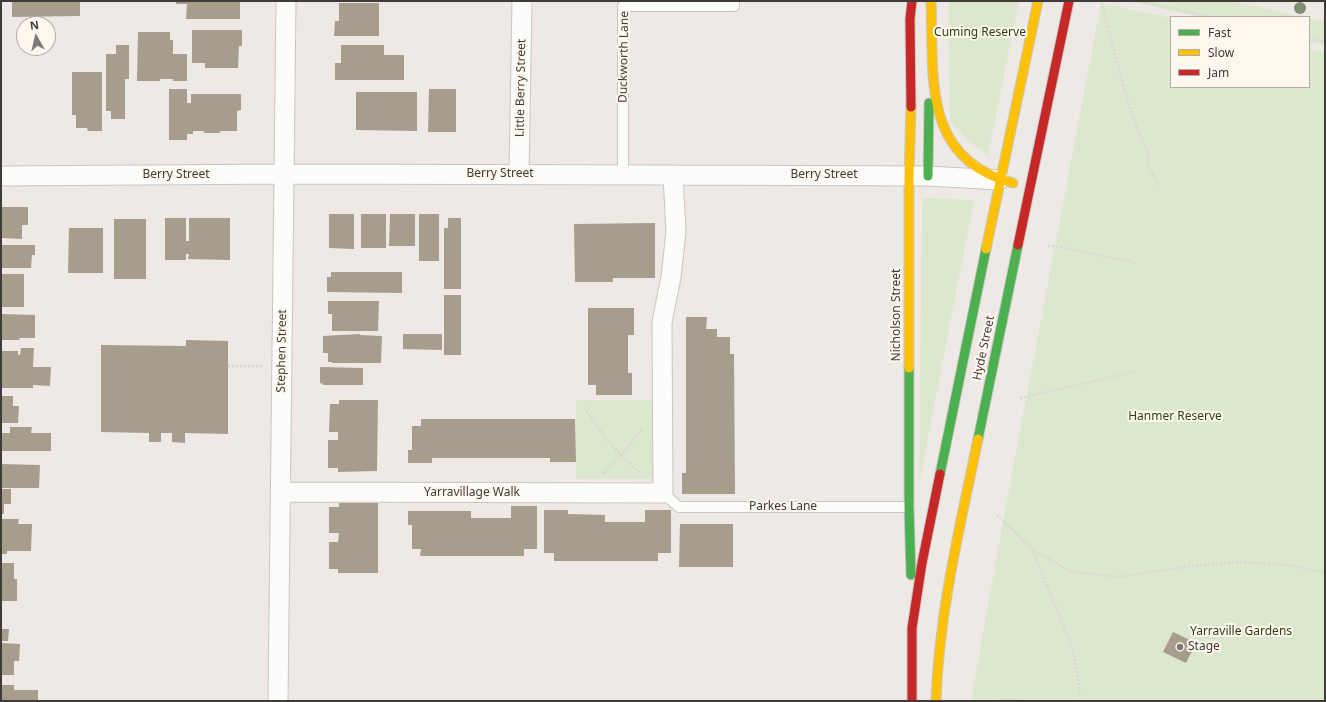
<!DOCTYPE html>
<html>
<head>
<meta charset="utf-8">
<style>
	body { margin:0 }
	#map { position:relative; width:1326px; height:702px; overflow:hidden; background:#eee9e4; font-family:"Noto Sans",sans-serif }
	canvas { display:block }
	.frame { position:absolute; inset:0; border:2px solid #3e3b38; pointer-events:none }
	.legend { position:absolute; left:1170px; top:16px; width:140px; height:72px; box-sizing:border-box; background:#fff8ee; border:1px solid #b2aca5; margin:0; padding:5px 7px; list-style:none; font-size:12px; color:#3e3b38 }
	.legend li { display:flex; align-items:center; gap:8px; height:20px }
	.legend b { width:20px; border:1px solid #b2aca5 }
	.north { position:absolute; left:16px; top:16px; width:40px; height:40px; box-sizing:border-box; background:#fff8ee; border:1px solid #b2aca5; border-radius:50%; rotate:352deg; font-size:11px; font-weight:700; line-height:16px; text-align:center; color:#3e3b38 }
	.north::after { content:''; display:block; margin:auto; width:14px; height:18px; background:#7c7874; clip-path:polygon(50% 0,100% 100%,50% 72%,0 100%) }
</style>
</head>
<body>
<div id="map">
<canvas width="1326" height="702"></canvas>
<div class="frame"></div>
<ul class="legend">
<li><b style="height:5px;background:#4caf50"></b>Fast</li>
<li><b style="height:5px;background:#ffc107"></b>Slow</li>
<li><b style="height:5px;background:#c62828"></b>Jam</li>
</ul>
<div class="north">N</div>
</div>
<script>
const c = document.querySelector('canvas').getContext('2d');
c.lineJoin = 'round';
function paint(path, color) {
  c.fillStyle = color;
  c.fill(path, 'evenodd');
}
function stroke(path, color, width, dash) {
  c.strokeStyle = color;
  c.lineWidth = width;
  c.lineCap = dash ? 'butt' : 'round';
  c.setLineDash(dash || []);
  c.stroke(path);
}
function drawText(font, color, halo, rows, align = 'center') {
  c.font = font + ' "Noto Sans",sans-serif';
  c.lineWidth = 4;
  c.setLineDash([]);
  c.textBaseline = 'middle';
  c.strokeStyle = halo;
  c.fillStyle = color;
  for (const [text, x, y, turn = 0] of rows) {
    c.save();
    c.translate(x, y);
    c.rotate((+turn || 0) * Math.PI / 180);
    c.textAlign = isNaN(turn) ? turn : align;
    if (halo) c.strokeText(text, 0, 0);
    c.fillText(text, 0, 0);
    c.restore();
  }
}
const green = new Path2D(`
	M949,1H1019L988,155L968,141L950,121Z
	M1129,1H1232L1303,17H1200Z
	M1101,3L1171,18V87H1309V48L1325,52V701H971L1003,521Z
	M1309,18L1325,22V45L1309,42Z
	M922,198L974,200L920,479H919Z
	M576,400H654V479H576Z`);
const building = new Path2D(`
	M12,1H80V16L12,17Z
	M176,1H240V19H186L187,4H176Z
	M339,3H379V36H334L335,21H339Z
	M192,30H242V46H239L238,68H205V63H192Z
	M138,32H170V40H173V54H187V81H173V79H160V81H137Z
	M116,45H129V79H125V119H111V111H106V54H116Z
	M341,45H384V55H404V80H335V63H341Z
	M72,72H102V131H88L87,128H76V115H72Z
	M169,89H187V103H191V94H241V110L237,111V131H220V133H204V131H193V134H187V140H169Z
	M429,89H456V132H428Z
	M356,92H417V131L356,130Z
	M1,207H28V225H22V239L1,238Z
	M329,214H354V249L329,248Z
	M361,214H386V248H361Z
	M390,214H415V246H389Z
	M419,214H439V261H419Z
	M165,218H186V241H189V218H230V260L188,259L189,254H186V260H165Z
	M448,218H461V289H444V228H448Z
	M114,219H146V279H114Z
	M655,223V278H613V282H575L574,224Z
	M69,228H103V273H68Z
	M1,245H35V255H32L31,268H1Z
	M331,272H402V293L327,292V277H331Z
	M1,274H24V307H1Z
	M444,295H461V355H444Z
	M328,301H379L378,331H332V314H328Z
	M588,308H634V335H628V373H632V395H596V385H588Z
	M1,314L35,315V338H19L20,340H1Z
	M686,317H707L706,329H717V337H730V354H734L735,494H682V473H686Z
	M360,334V335L382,336L381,363H332V362H328V353H323V336Z
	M403,334H442V350L403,349Z
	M186,340L228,341V434L185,433V443L172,442V433H161V442H149V433L101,432V345L186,346Z
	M21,348H34L33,367H51L50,386L33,385V388H1V351H18V355H20Z
	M320,367L363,368V385H323V384L320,383Z
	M1,396H13V406H19L18,423H1Z
	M339,400H378L377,471L338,472V468H328V440H338V432H329L330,404H339Z
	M421,419H575L576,462H550V458H432V463H408V450H412V426H421Z
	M10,427H32L31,433H51V451H1V433H10Z
	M1,464L40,465L39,488H1Z
	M1,489H11V504H4V514H1Z
	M339,503H378V573H338V569H329V542H338L339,533H329V507H339Z
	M511,506H537V549H524V556H420L421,549H412V525H408V511H471V518H511Z
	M544,510H568V514L605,515V522H645V510H671V553H658V561H554V553H544Z
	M1,519H19L18,524H32L31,551H7V554H1Z
	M680,524H733V567H679Z
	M1,563H14V579H17V601H1Z
	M1,629H9L8,641H1Z
	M1173,632L1196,643L1186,663L1163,652Z
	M1,643L20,644L19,661H14V675H1Z
	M1,685H14V690H38V701H1Z`);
const path = new Path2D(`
	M1137,1L1210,17
	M1101,3L1129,106L1137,128L1147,150L1148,164L1159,186
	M1309,39L1325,42
	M1048,246H1055L1137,263
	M228,366H262
	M1020,398L1134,372
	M584,407C601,434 616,452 640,473
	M603,473L621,456L642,429
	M997,515L1033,550L1070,571L1118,577L1190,566L1239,562L1290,565L1325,573
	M1033,551L1072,647L1078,676L1080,701
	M997,700L1014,699L1028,701`);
const lane = new Path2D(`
	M623,175V6H734V1
	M663,493L679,507H909`);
const street = new Path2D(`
	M519,175L522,1
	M1,176L284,174L673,175L928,176L999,180
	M280,492L663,493L662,322L671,277L676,232L673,175
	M278,701L286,1`);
const fast = new Path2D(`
	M928,176L929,103
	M909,368V507L911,575
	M978,439L1018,245
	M940,474L986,249`);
const slow = new Path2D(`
	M931,1C934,76 921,159 1013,183
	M986,249L1038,1
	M909,368V176L911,107
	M936,701C939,612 960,526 978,439`);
const jam = new Path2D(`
	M911,107L910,19L912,1
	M1018,245L1069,1
	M912,701V628L922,563L940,474`);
const trees = [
	[1300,8]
];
const markers = [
	[1180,647,4,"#7c7874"]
];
const parkNames = [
	["Cuming Reserve",980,33],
	["Hanmer Reserve",1175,417],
	["Yarraville Gardens",1241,632]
];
const streetNames = [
	["Duckworth Lane",624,57,-89],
	["Little Berry Street",521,88,-89],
	["Berry Street",500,174],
	["Berry Street",176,175],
	["Berry Street",824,175],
	["Nicholson Street",897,315,-90],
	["Hyde Street",984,348,-78],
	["Stephen Street",282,351,-89],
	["Yarravillage Walk",472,493],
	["Parkes Lane",783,507]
];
const poiNames = [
	["Stage",1188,647]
];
paint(green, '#dbe8cd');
paint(building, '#a79d8d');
stroke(lane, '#c9c6c2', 12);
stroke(street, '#c9c6c2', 21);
stroke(fast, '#c9c6c2', 11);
stroke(slow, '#c9c6c2', 11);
stroke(jam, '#c9c6c2', 11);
stroke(path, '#d8d6d5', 2.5, [2, 2]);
stroke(lane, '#fcfcfb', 10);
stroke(street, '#fcfcfb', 19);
stroke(fast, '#4caf50', 9);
stroke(slow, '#ffc107', 9);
stroke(jam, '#c62828', 9);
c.fillStyle = '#828e72';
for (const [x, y] of trees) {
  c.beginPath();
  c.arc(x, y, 6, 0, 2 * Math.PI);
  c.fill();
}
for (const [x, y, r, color] of markers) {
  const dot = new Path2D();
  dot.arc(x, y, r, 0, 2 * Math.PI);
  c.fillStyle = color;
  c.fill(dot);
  stroke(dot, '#fff8ee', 1.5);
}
drawText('12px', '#2a4315', '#fff8ee', parkNames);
drawText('12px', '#3e3b38', '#fff8ee', streetNames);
drawText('12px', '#3e3b38', '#fff8ee', poiNames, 'left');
</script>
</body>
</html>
